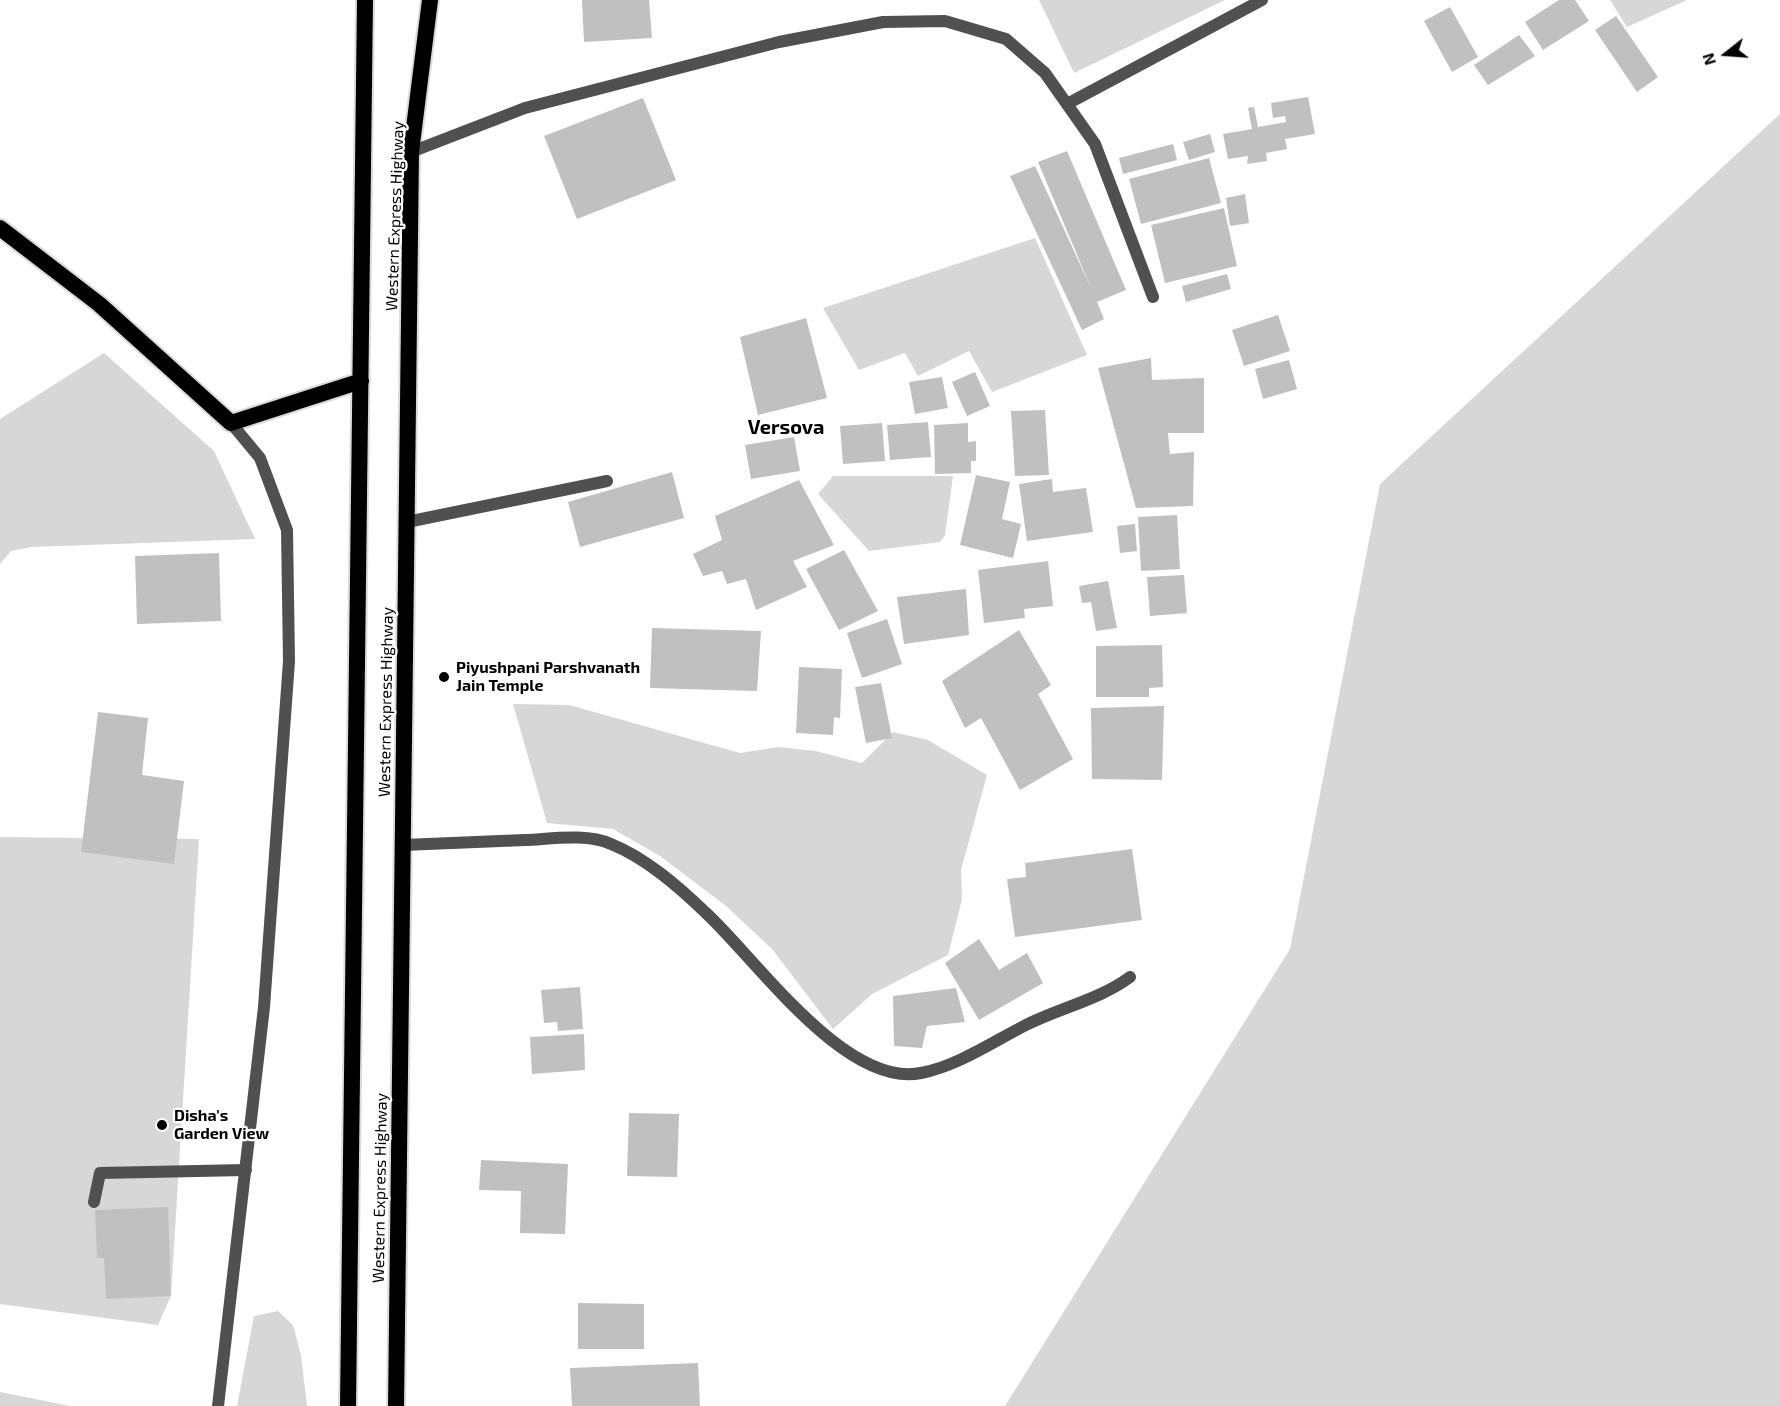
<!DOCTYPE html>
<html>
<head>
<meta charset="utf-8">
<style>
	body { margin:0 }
	#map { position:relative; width:1780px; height:1406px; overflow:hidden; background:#fff; font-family:"Exo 2",sans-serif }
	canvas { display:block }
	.north { position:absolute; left:1696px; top:24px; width:60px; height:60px; -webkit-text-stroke:4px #fff; paint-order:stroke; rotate:253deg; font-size:16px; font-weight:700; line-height:24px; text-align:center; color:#000 }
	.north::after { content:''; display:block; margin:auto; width:21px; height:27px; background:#000; clip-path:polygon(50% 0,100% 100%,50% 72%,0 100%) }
</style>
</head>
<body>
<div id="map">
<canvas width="1780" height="1406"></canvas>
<div class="north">N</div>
</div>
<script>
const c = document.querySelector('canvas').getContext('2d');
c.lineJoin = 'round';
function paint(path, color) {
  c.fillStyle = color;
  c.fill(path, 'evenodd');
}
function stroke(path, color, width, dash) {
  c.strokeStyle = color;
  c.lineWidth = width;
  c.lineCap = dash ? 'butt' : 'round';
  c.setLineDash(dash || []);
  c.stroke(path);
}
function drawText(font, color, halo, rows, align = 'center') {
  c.font = font + ' "Exo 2",sans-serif';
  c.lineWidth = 4.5;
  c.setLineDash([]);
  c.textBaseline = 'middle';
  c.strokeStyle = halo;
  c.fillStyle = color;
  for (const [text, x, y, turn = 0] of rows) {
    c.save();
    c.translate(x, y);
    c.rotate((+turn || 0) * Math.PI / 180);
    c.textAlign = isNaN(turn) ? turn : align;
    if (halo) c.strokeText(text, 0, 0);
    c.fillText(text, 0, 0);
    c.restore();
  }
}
const green = new Path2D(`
	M1039,0H1225L1074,73Z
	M1610,0H1687L1627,27Z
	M1780,114V1406H1005L1290,949L1380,484Z
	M1035,238L1087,355L992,392L969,351L918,376L905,353L859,370L823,308Z
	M104,353L214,451L255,539L32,547L11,551L0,564V419Z
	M833,476H953L945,535L940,542L869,551L818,494Z
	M513,704L569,705L740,753L778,747L816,751L862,763L893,732L928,740L987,775L961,870L962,899L948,955L872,994L833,1029L772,949L726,906L660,856L613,829L547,823Z
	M0,837L199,839L171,1296L158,1325L0,1304Z
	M278,1311L293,1325L301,1355L307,1406H237L254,1316Z
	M0,1392L70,1406H0Z`);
const building = new Path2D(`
	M582,0H649L652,38L584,42Z
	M1559,0H1575L1589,21L1543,50L1525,22Z
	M1450,7L1478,57L1452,72L1424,21Z
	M1616,16L1658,77L1637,92L1595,30Z
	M1519,35L1535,56L1488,85L1474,65Z
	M1308,97L1315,134L1285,139L1287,149L1266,153L1267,161L1247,164L1248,156L1228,159L1223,134L1252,129L1248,108L1254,107L1258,127L1286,122L1285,116L1273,118L1271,103Z
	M643,98L676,180L577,219L544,136Z
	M1210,134L1215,152L1189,160L1183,142Z
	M1173,144L1177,160L1123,174L1119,158Z
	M1067,151L1126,290L1097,302L1104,319L1082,330L1010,176L1035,166L1091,288L1038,162Z
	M1209,158L1221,203L1141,224L1129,179Z
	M1245,194L1249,223L1230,226L1226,198Z
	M1224,208L1237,266L1165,283L1151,225Z
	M1227,274L1231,289L1186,302L1182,286Z
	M1278,315L1290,351L1244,366L1232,330Z
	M806,318L827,398L758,415L740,337Z
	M1151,358L1152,380L1204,378V433H1168L1170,454L1194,452L1193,506L1136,508L1098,368Z
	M1289,360L1297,389L1263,399L1255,369Z
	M975,372L990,406L967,416L952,382Z
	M942,377L948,408L915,414L909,382Z
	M1045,410L1049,475L1015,476L1011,411Z
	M928,422L931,457L890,460L887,425Z
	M882,423L885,461L843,464L840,426Z
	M968,423V442L976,441V461H971V473L935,474L934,425Z
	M794,437L800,471L751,479L745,445Z
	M672,472L684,518L580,547L568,502Z
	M976,475L1010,482L1002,519L1021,524L1013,558L960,545Z
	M1052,479L1053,492L1086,488L1093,532L1027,541L1019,484Z
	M799,480L834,545L793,561L807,587L756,610L746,579L727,584L722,571L703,576L693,554L722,540L715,516Z
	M1177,515L1180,569L1141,571L1138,517Z
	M1135,524L1137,551L1120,553L1117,526Z
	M844,550L878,611L839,630L806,569Z
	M219,553L221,621L137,624L135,556Z
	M1048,561L1053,606L1024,609L1025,618L984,623L978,570Z
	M1184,575L1187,613L1150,616L1147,577Z
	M1108,581L1117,628L1096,631L1091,602L1082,603L1079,586Z
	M966,589L969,635L904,644L897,597Z
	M887,619L902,664L862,678L847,633Z
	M652,628L761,631L757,691L650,688Z
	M1019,630L1051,685L1038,694L1073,759L1020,790L981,718L965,728L942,681Z
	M1162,645L1163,687L1149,688V697H1096V646Z
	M799,667L842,669L840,718L834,717L833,735L796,733Z
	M881,683L892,738L866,743L855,687Z
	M1164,706L1162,780L1092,779L1091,708Z
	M98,712L148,718L142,775L184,781L174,864L81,852Z
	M1132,849L1142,920L1015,937L1007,879L1026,877L1025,863Z
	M979,939L999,970L1027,953L1043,983L979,1020L945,963Z
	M580,987L583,1029L558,1031L557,1022L544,1023L541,990Z
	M956,988L965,1022L927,1026L922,1048L894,1046L893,996Z
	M584,1034L585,1070L532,1074L530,1037Z
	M629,1113L679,1114L677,1177L627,1176Z
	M481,1160L568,1164L565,1234L520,1233L521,1191L479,1190Z
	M168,1207L171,1296L106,1299L104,1258H97L95,1210Z
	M578,1303L644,1304V1349H578Z
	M698,1363L700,1406H572L570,1368Z`);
const service = new Path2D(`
	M1067,104L1262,0
	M411,152L525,108L779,42L883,22L945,21L1006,39L1045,73L1095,144L1153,297
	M407,522L607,481
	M403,845C443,843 484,842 525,840C551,839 586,833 611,844C646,858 679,887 706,913C756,959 845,1088 921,1073C957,1066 991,1043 1024,1026C1059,1008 1099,1000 1130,977
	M94,1202L100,1173L246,1170`);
const tertiary = new Path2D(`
	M218,1406L264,1007L289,661L287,530L260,458L231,423`);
const trunk = new Path2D(`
	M0,228L99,304L231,423L361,381
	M348,1406L365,0
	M396,1406L411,152L430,0`);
const markers = [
	[444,677,6,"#000"],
	[162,1125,6,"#000"]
];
const streetNames = [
	["Western Express Highway",395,216,-88],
	["Western Express Highway",386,702,-89],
	["Western Express Highway",380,1188,-89]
];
const poiNames = [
	["Piyushpani Parshvanath",456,668],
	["Jain Temple",456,686],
	["Disha's",174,1116],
	["Garden View",174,1134]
];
const quarterNames = [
	["Versova",786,427]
];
paint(green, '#d7d7d7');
paint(building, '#c0c0c0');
stroke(trunk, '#dbdbdb', 20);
stroke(service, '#505050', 12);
stroke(tertiary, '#505050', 12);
stroke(trunk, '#000', 16);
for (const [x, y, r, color] of markers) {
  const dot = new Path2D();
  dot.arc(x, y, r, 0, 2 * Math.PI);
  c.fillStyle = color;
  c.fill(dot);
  stroke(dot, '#fff', 2);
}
drawText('16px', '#000', '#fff', streetNames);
drawText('bold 16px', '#000', '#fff', poiNames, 'left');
drawText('bold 20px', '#000', '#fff', quarterNames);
</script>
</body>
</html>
